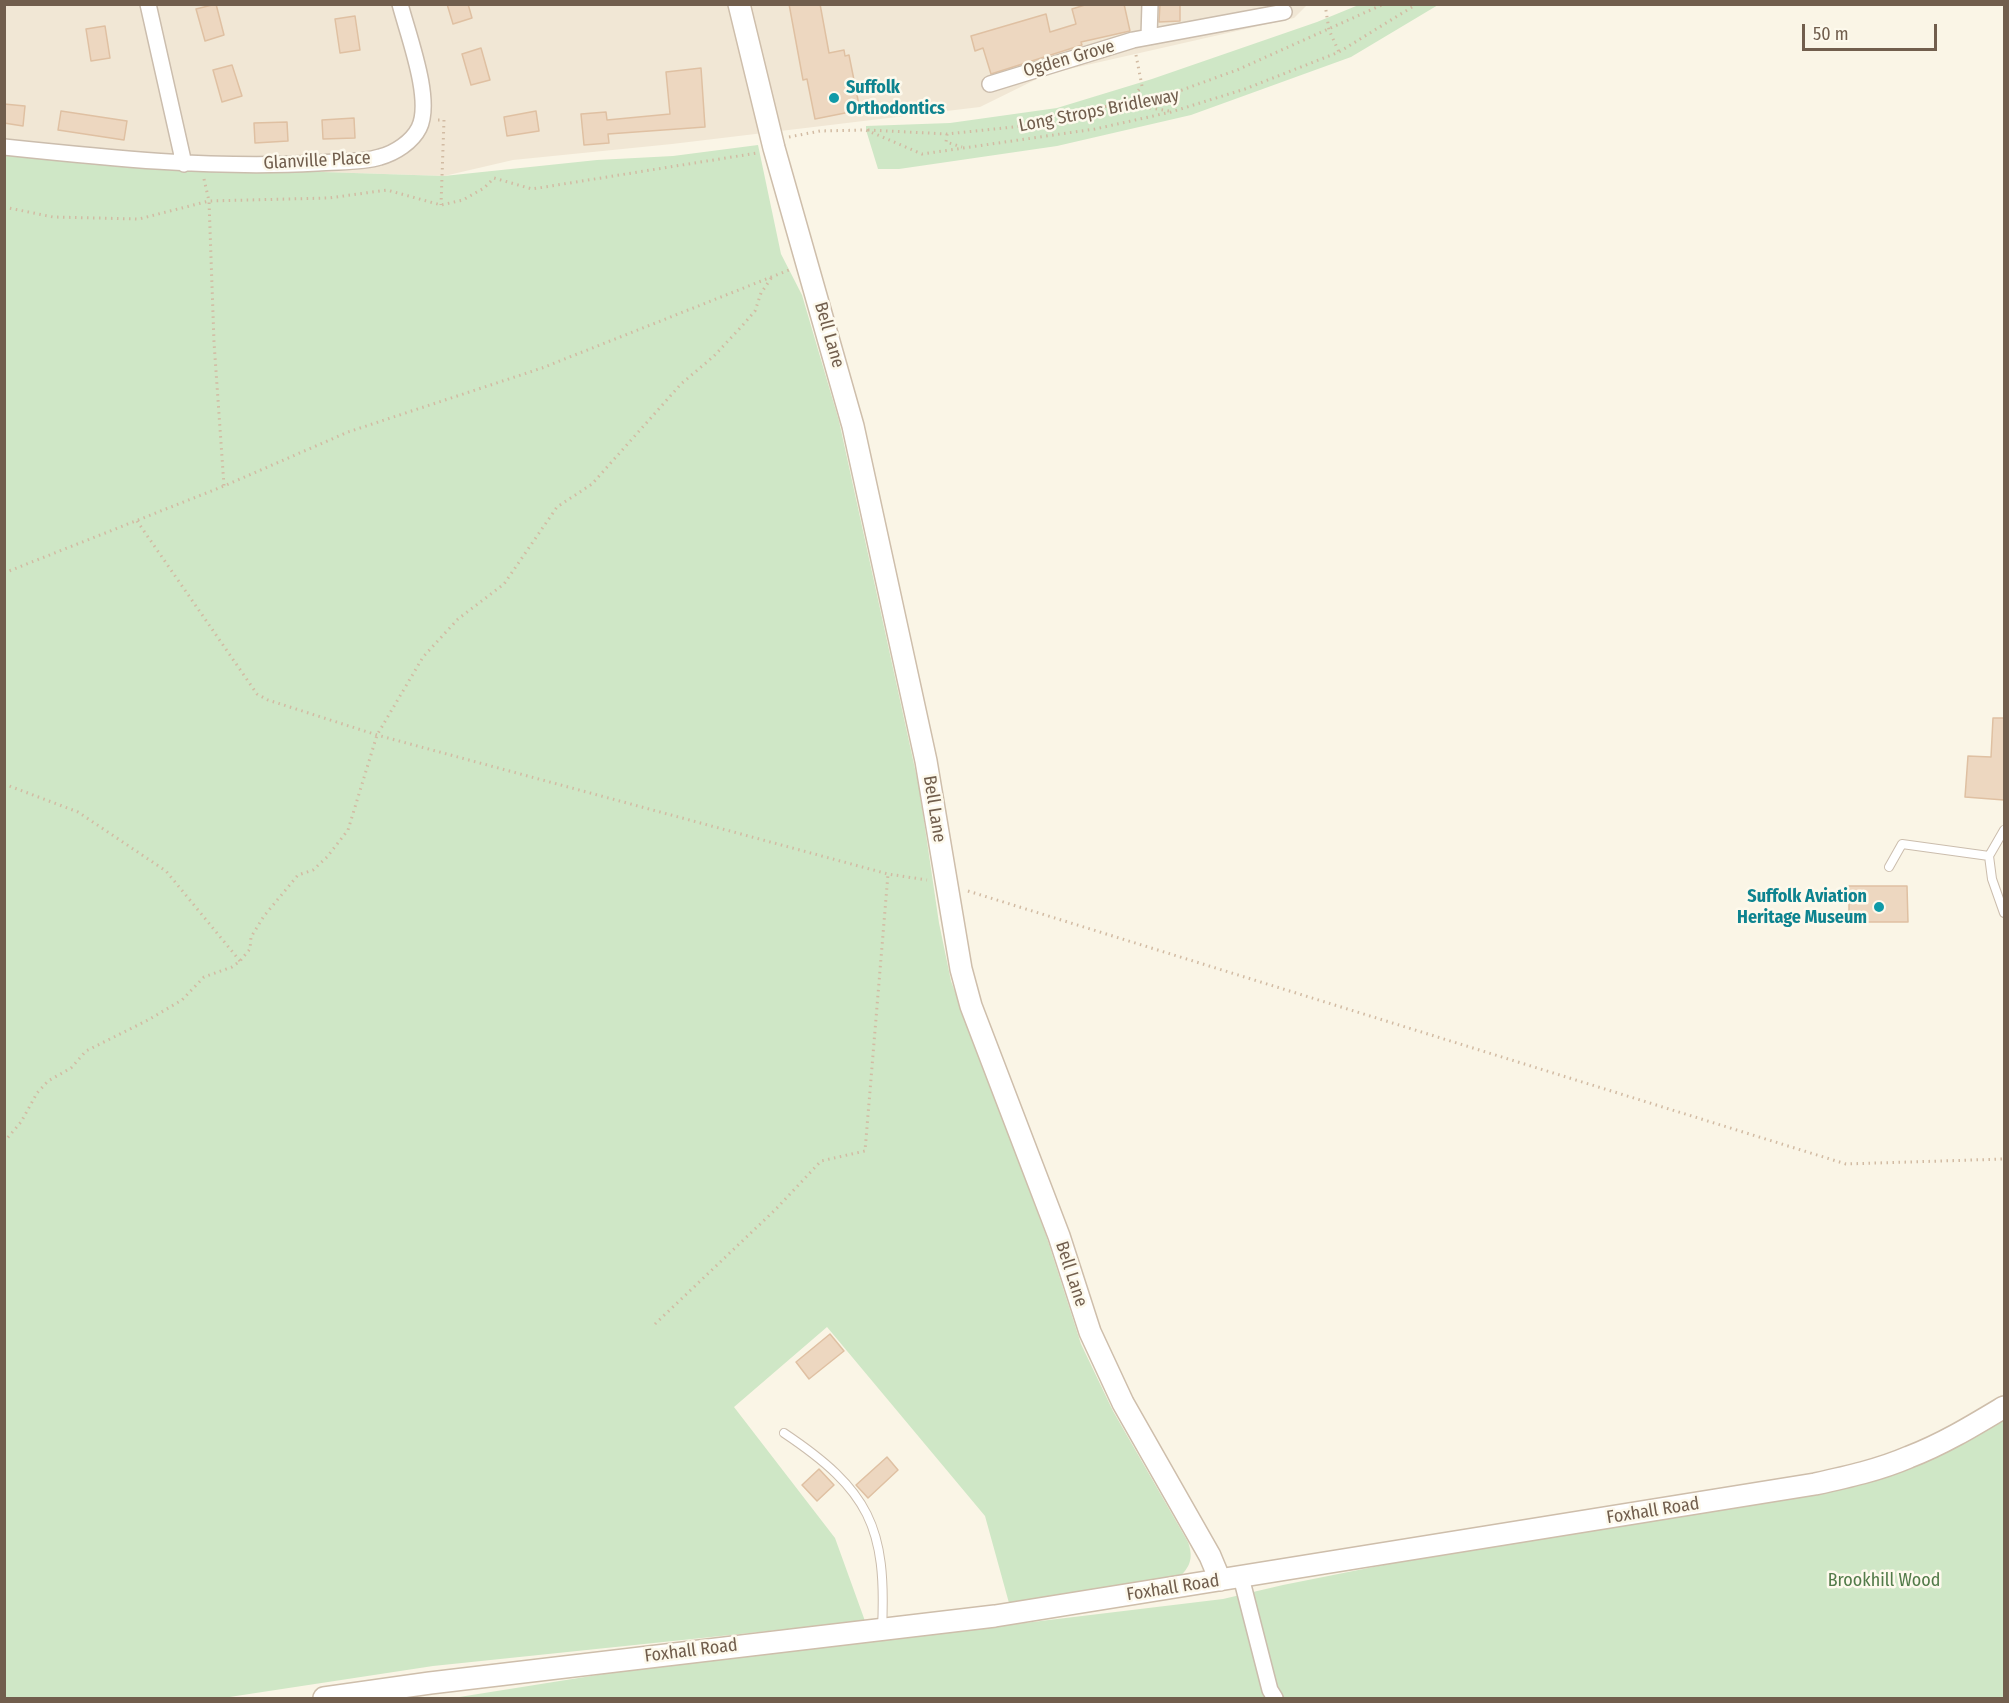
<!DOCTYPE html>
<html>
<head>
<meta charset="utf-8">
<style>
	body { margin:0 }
	#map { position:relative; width:2009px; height:1703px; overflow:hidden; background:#faf5e6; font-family:"Fira Sans Condensed",sans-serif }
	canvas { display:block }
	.frame { position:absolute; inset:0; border:6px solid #715e4d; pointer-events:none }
	.scale { position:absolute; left:1802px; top:24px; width:135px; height:27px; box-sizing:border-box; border:3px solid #715e4d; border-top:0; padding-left:8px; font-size:18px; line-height:21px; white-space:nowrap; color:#715e4d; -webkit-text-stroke:4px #fdf9ec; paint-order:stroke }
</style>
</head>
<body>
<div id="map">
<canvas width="2009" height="1703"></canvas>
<div class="frame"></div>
<div class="scale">50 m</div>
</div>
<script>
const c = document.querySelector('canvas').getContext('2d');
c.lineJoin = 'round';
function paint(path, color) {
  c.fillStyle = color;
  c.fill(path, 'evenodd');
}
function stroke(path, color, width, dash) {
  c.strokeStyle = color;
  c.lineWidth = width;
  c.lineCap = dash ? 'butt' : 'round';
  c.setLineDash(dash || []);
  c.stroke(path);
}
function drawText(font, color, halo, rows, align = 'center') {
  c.font = font + ' "Fira Sans Condensed",sans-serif';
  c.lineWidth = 5;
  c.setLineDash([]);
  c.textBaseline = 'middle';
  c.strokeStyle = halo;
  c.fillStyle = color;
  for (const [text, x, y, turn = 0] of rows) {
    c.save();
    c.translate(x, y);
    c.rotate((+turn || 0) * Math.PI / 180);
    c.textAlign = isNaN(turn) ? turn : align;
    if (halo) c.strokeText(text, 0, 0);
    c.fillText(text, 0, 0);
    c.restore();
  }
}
const residential = new Path2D(`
	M4,5H1307L1294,18L1047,74L980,107L672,144L513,160L444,176L202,168L5,151Z`);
const green = new Path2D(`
	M1361,4L1438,5L1351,57L1191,115L1057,146L899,169H878L866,130V126L950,123L1057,108L1152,79L1317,22Z
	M758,145L781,254L802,295L839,421L919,787L939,923L951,981L1046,1235L1081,1344L1113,1411L1188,1542C1194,1559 1190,1567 1177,1580L1009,1603L985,1516L827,1327L734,1407L835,1538L865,1621L433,1666L223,1698H5V151L202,168L444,176L597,160L673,156Z
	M2004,1413V1698H453L610,1673L1223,1599L1283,1585L1800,1482L1967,1434Z`);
const building = new Path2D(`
	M216,4L224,35L205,41L196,9Z
	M447,4H468L472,18L453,24Z
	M789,4H820L829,53L844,50L845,56L849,55L860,110L815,119L807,79L803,80Z
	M1088,4H1124L1130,31L1081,42L1082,45L991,74L983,48L975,51L971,36L1046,14L1050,32L1076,24L1072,9Z
	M1160,4H1180V21L1159,22Z
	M355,16L360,50L340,53L335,19Z
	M105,26L110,58L91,61L86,29Z
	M481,48L490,80L471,85L462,54Z
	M232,65L242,96L222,102L213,70Z
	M701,68L705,127L608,134L609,143L584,145L581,114L606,112L607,120L670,114L666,72Z
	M4,104L25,106L23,126L4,123Z
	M61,111L127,121L124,140L58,130Z
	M536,111L539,131L507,136L504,117Z
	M354,118L355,138L323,139L322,120Z
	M287,122L288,141L255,143L254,123Z
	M1993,718H2004V800L1965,797L1968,756L1991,757Z
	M1849,886H1907L1908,922H1849Z
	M830,1334L844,1351L809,1379L796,1362Z
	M887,1457L898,1470L868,1498L856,1485Z
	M819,1469L834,1485L817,1501L802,1485Z`);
const path = new Path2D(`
	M1325,4L1329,30L1339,52
	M1136,55L1142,86L1127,104L1169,111
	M438,120H444L441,205
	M868,130L947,134L1051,123L1103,107L1182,90L1237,70L1384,4
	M947,134L946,142L962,147
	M789,137L820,131L866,130L922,154L1095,129L1171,112L1245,89L1339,52L1417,4
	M204,179L209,201L214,342L224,486
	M4,207L53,217L139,219L209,201L329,198L387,190L441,205L463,200L484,188L494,178L532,189L757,153
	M137,521L257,694L268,700L377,735L888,874L927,880
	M4,573L224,486L348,432L542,368L789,270
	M4,784L78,812L166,871L240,961
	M968,891L1846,1164L2004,1159
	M4,1142L21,1122L37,1093L48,1081L71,1068L86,1051L148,1020L182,1000L204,977L232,967L240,961L250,949L251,937L264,916L298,875L313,870L327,857L348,830L377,735L423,657L458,619L504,584L557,507L592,484L681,384L714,356L742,326L755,311L761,293L772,277
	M655,1324L776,1209L821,1161L865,1151L888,874`);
const lane = new Path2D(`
	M1989,856L2004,830
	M1889,867L1902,844L1989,856L1992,879L2004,913
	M784,1433C869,1490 887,1527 882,1629`);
const street = new Path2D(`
	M148,4L184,164
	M1149,37L1150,4
	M990,84L1133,40L1284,12
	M4,147C108,158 213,169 317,163C337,161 361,163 380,157C395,153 412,142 419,128C433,100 408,35 400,4
	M1241,1577L1270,1690L1275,1698`);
const secondary = new Path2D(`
	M739,4L774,148L853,426L926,761L961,969L971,1006L1059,1236L1090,1332L1123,1403L1210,1556L1220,1580
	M324,1698L430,1683L995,1616L1815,1484C1847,1477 1879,1470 1909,1457C1943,1444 1974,1425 2004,1407`);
const markers = [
	[834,98,6,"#0f9aa8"],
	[1879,907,6,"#0f9aa8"]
];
const streetNames = [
	["Ogden Grove",1069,59,-16],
	["Long Strops Bridleway",1099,111,-11],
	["Glanville Place",317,161,-3],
	["Bell Lane",829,335,74],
	["Bell Lane",934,809,81],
	["Bell Lane",1071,1274,72],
	["Foxhall Road",1653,1511,-9],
	["Foxhall Road",1173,1588,-9],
	["Foxhall Road",691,1651,-7]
];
const cultureNames = [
	["Suffolk",846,88],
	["Orthodontics",846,109],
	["Suffolk Aviation",1867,897,"right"],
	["Heritage Museum",1867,918,"right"]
];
const parkNames = [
	["Brookhill Wood",1884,1581]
];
paint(residential, '#f1e7d5');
paint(green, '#cfe7c6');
paint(building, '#edd7c0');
stroke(building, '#dfc0a2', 1.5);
stroke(lane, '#cbbdad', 10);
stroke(street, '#cbbdad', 18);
stroke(secondary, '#cebeab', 24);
stroke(path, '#d2bba3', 3, [1.5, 4.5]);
stroke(lane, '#fff', 8);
stroke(street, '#fff', 15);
stroke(secondary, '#fff', 21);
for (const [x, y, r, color] of markers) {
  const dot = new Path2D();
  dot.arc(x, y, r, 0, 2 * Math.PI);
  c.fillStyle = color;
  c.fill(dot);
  stroke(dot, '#fdf9ec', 2);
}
drawText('18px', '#715e4d', '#fdf9ec', streetNames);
drawText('bold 18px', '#0d838f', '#fdf9ec', cultureNames, 'left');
drawText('18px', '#527b49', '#fdf9ec', parkNames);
</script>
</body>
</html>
